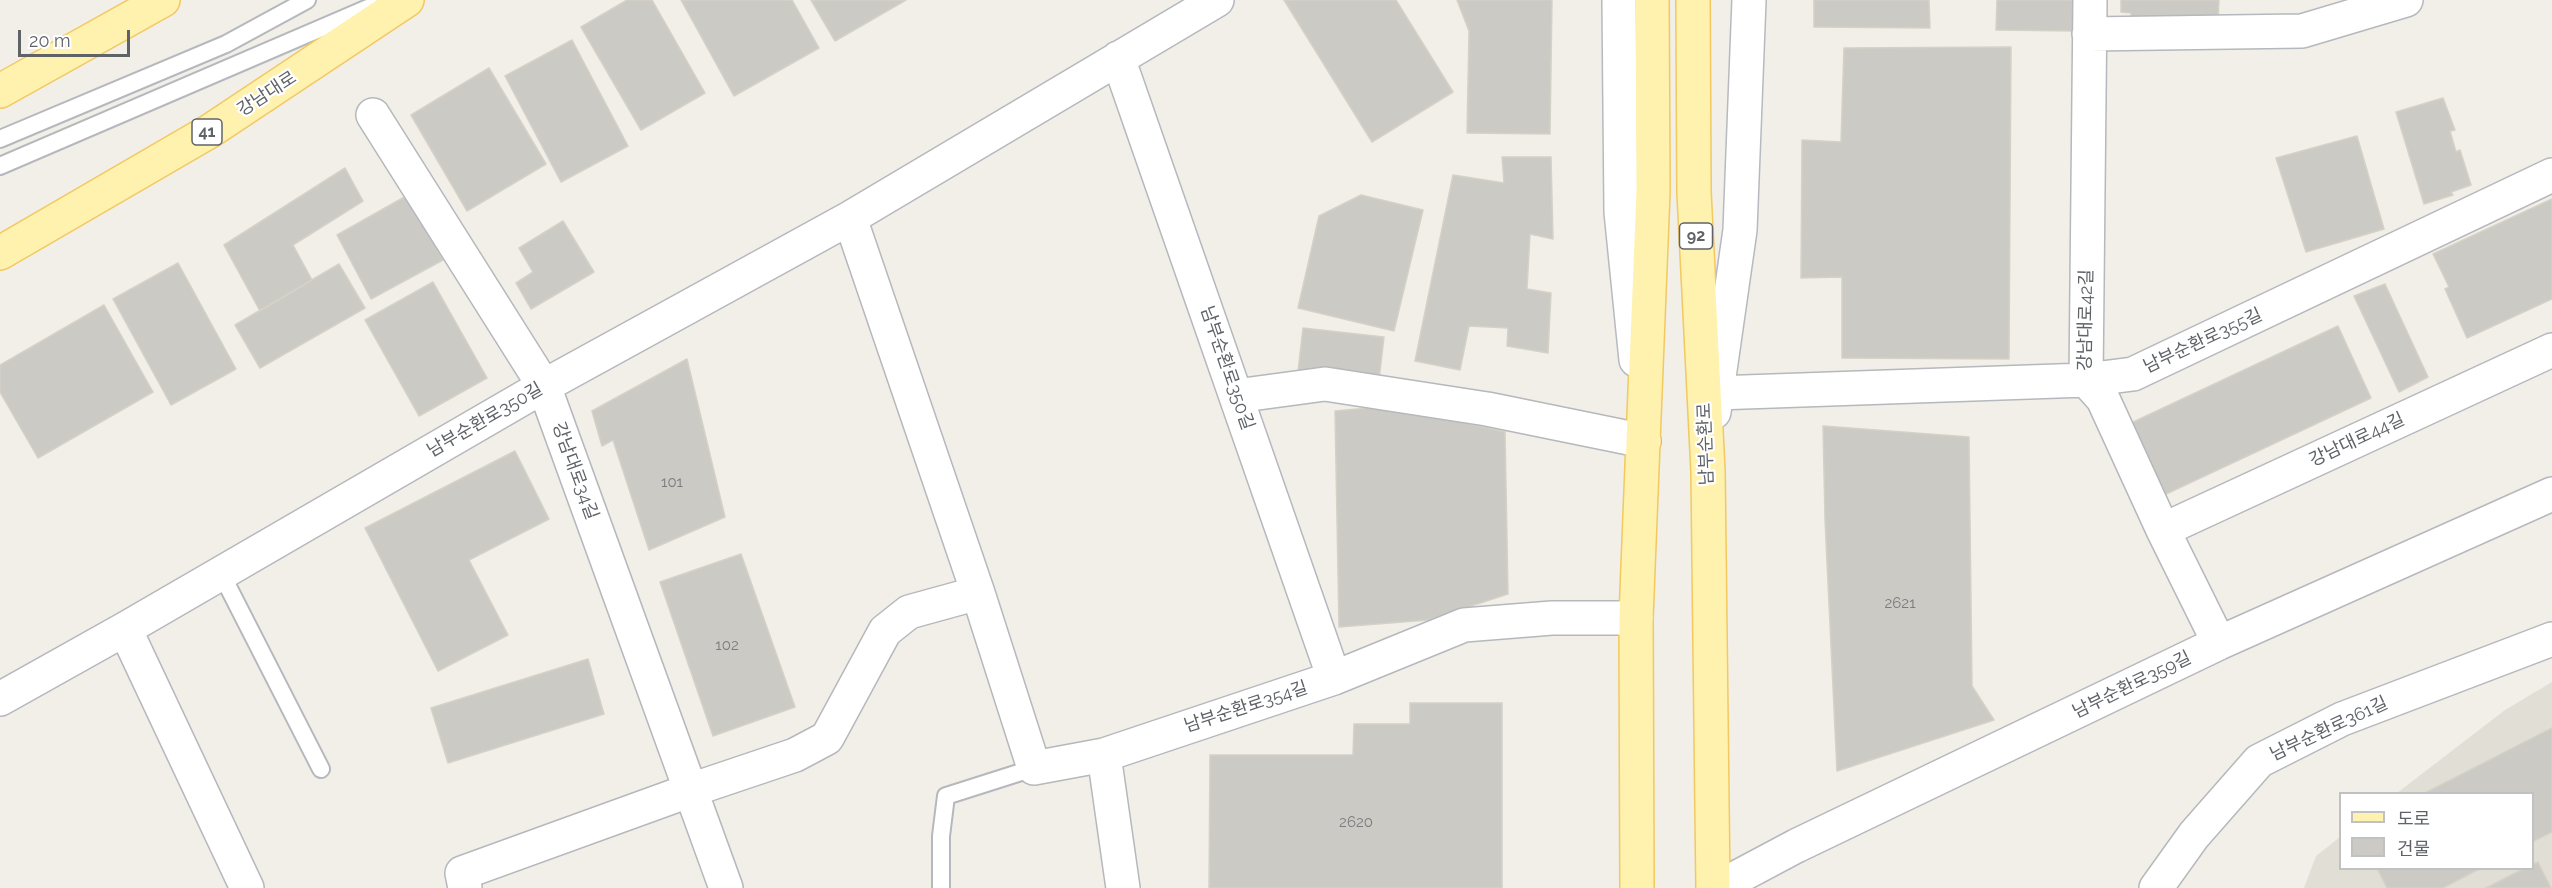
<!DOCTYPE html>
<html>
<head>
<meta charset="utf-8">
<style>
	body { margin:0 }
	#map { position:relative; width:2552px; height:888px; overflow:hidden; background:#f1efe8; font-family:Raleway,"Noto Sans KR",sans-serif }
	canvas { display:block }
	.legend { position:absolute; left:2339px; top:792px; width:195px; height:78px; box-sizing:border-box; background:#fff; border:2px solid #bfc1c3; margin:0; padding:8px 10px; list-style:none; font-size:18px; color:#5f6368 }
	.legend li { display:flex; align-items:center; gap:12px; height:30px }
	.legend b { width:30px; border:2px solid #bfc1c3 }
	.scale { position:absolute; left:18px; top:30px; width:112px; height:27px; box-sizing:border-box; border:3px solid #5f6368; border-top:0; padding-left:8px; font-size:18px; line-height:21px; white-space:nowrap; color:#5f6368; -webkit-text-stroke:4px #fff; paint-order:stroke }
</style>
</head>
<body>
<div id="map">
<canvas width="2552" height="888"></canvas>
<ul class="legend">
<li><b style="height:8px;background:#fff2af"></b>도로</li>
<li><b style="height:16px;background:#cccac5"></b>건물</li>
</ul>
<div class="scale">20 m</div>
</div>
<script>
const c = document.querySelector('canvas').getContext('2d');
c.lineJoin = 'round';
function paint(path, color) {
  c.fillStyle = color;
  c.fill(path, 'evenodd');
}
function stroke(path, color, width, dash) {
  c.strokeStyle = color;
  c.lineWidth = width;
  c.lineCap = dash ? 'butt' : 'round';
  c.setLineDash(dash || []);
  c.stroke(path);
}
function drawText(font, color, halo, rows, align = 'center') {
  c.font = font + ' Raleway,"Noto Sans KR",sans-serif';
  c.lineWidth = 4.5;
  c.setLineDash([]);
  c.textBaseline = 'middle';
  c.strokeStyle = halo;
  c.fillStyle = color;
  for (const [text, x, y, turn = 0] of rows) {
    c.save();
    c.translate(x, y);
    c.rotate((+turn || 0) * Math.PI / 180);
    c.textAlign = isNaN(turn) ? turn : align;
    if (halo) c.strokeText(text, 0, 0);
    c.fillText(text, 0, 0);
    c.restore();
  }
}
const education = new Path2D(`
	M2552,682V888H2304L2316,856L2340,837V868H2532V794L2397,793L2505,710Z`);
const building = new Path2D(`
	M627,0H652L705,93L641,130L581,27Z
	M681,0H792L819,48L734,96Z
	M811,0H906L835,41Z
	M1284,0H1396L1453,92L1372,142Z
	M1457,0H1552L1550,134L1467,133L1469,31Z
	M1814,0H1929L1930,28L1814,27Z
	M1997,0H2076L2075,31L1996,30Z
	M2121,0H2219L2218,20L2131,19V13L2121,12Z
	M572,40L628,146L561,182L505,76Z
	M2011,47L2009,359L1842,358V277L1801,278L1802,140L1841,142L1844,48Z
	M489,68L546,164L467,211L411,115Z
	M2443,98L2455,130L2450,131L2456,152L2460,150L2471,185L2451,192L2453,195L2424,204L2396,112Z
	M2357,136L2384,229L2306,252L2276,158Z
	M1502,157H1551L1553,239L1530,234L1527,289L1551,293L1548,353L1507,346L1508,328L1469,326L1460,370L1415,361L1453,175L1504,183Z
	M345,168L363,201L293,245L312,280L260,311L224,245Z
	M408,195L443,260L371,299L337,235Z
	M1361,195L1423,210L1394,331L1298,308L1319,216Z
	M2552,199V299L2467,338L2445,289L2449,287L2433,254Z
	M563,221L594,272L531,309L516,283L533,272L519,248Z
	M178,263L236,369L171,405L113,299Z
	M339,264L365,308L260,368L235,325Z
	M433,282L487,378L419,416L365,320Z
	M2385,284L2428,377L2399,392L2354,296Z
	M104,305L153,392L38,458L0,392V365Z
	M2338,326L2371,398L2164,495L2129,424Z
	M1303,328L1384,337L1379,380L1298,371Z
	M687,359L725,517L649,550L613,440L602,446L592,411Z
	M1391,406L1505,432L1508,594L1428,620L1339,627L1335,411Z
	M1823,426L1969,437L1972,686L1994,720L1837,771L1825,520Z
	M515,451L549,519L469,560L508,635L438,671L365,528Z
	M741,554L795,707L713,736L660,582Z
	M588,659L604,714L448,763L431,708Z
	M1410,703H1502V888H1209L1210,755H1353L1354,724H1410Z
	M2552,728V832L2532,842V794H2423Z
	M2538,862L2551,888H2486L2525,868H2532V865Z
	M2377,868H2481L2443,888H2387Z`);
const service = new Path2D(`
	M0,139L226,44L307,0
	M0,166L382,2
	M221,573L321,769
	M941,888V836L946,796L1034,768`);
const minor = new Path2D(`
	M2090,0L2086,380L2103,399L2163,530L2219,643
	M2089,34L2302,31L2406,0
	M1118,58L1334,678
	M373,115L544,386L726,888
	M850,218L978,593L1034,768L1104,755L1334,678L1464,625L1552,618H1636
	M1716,393L2086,380L2133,374L2552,175
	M1236,396L1325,384L1487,409L1644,441
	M2163,530L2552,350
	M125,629L247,888
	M0,699L125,629L544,386L850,218L1217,0
	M1104,755L1123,888
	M465,888L462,873L691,790L795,755L827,738L885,631L909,612L978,593
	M1717,888L1796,846L2219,643L2552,494
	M2156,888L2194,835L2259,761L2342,719L2552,639`);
const secondary = new Path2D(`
	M1619,0L1621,212L1636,360
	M1714,412L1740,230L1749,0`);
const primary = new Path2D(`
	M1693,0L1694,192L1708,471L1713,888
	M0,91L163,0
	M0,253L210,131L407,0
	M1637,888L1636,618L1653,191L1652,0`);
const numberNames = [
	["101",672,482],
	["2621",1900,603],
	["102",727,645],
	["2620",1356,822]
];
const shields = [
	[207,132,30],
	[1696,236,33]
];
const shieldNames = [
	["41",207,132],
	["92",1696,236]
];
const streetNames = [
	["강남대로",267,94,-33],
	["강남대로42길",2086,320,-89],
	["남부순환로355길",2203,341,-25],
	["남부순환로350길",1227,368,71],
	["남부순환로350길",485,420,-30],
	["강남대로44길",2357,440,-25],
	["남부순환로",1706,444,-92],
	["강남대로34길",575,471,70],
	["남부순환로359길",2132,685,-26],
	["남부순환로354길",1246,707,-18],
	["남부순환로361길",2329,729,-25]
];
paint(education, '#e1ded6');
paint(building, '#cccac5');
stroke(building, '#d6d1c6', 1.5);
stroke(service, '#b5b8bc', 20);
stroke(minor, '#b5b8bc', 36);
stroke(secondary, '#b6babf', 36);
stroke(primary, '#f2c960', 36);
stroke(service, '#fff', 16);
stroke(minor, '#fff', 33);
stroke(secondary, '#fff', 33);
stroke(primary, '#fff2af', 33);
drawText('15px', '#7a7d7f', null, numberNames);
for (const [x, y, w] of shields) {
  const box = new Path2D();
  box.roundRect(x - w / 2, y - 13, w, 26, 4.5);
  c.fillStyle = '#fff';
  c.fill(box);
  stroke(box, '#5f6368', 1.5);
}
drawText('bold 16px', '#5f6368', null, shieldNames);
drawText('18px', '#5f6368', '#fff', streetNames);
</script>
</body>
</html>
